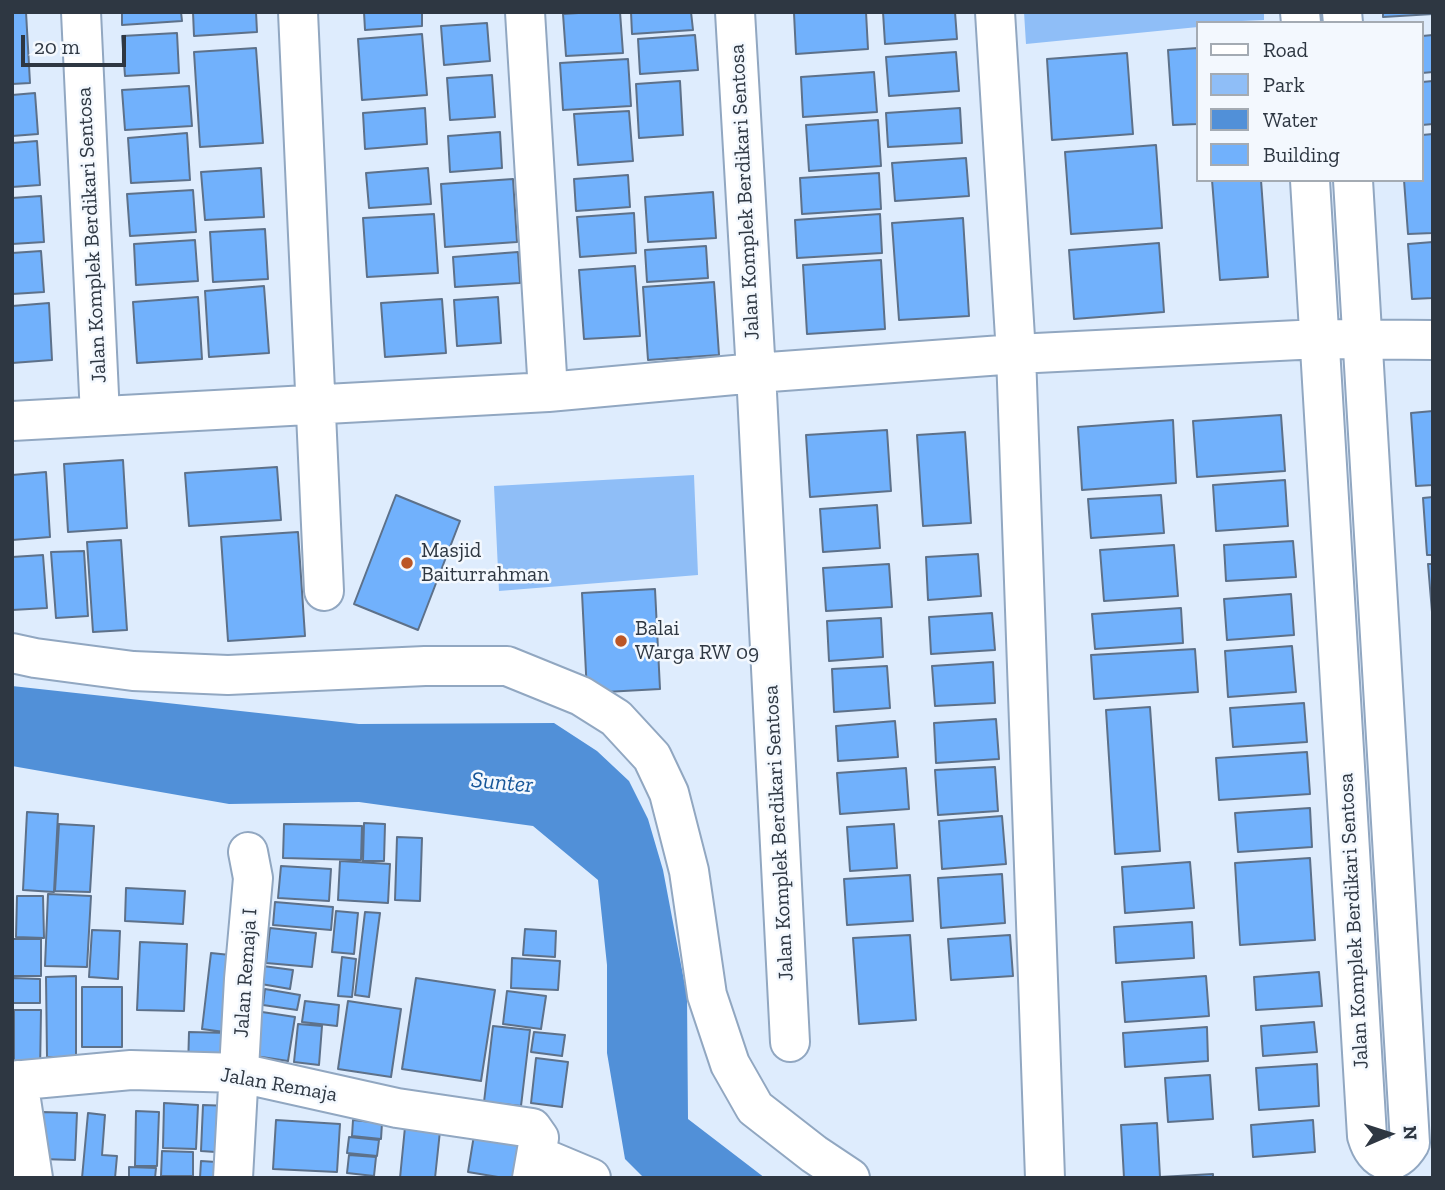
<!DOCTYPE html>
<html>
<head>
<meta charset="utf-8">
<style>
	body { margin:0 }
	#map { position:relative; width:1445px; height:1190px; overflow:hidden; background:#deecfd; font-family:"Zilla Slab",serif }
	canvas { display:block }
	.frame { position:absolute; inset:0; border:14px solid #2e3742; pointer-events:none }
	.legend { position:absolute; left:1196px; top:21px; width:228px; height:161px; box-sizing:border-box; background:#f3f8fe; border:2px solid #a4abb3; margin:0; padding:9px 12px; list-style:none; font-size:21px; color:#2e3742 }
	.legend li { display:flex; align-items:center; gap:14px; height:35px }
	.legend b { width:35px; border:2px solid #a4abb3 }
	.north { position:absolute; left:1354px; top:1099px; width:70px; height:70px; -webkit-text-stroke:5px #f3f8fe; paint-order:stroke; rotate:87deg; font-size:19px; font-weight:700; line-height:28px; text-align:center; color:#2e3742 }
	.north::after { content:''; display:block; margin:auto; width:24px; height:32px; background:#2e3742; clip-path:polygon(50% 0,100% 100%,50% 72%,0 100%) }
	.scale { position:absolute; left:21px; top:35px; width:105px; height:32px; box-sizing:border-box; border:4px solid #2e3742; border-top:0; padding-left:9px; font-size:21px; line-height:24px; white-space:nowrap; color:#2e3742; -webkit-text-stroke:5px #f3f8fe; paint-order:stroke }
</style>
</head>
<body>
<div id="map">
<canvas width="1445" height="1190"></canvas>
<div class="frame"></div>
<ul class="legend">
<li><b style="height:9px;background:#fff"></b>Road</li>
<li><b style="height:19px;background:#8fbef7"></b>Park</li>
<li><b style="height:19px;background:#5190d8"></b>Water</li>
<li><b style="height:19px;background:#71b1fc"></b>Building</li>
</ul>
<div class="north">N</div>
<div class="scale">20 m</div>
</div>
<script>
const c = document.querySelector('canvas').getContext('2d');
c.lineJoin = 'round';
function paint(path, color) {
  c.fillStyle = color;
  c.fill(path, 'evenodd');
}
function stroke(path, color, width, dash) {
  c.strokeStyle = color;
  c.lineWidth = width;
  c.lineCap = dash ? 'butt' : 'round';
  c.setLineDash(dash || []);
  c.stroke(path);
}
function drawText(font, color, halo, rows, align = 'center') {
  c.font = font + ' "Zilla Slab",serif';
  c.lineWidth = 5;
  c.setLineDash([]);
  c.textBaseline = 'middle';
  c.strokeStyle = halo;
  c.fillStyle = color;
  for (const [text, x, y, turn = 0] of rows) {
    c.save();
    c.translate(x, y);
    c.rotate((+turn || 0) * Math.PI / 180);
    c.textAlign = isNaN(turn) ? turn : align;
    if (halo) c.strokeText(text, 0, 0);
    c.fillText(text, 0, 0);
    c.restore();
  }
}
const green = new Path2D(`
	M1024,12H1264V20L1198,23V27L1026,44Z
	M694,475L698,575L499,591L494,486Z`);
const water = new Path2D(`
	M12,686L359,724L554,723L597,751L629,781L648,819L663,870L687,996L688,1119L765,1178H644L625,1159L607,1053V965L598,880L533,826L359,802L229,804L12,766Z`);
const building = new Path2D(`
	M12,12H26L30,83L12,84Z
	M122,12H181L182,21L122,25Z
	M193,12H256L257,32L194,36Z
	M364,12H422V26L365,30Z
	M594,12H620L623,53L566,56L563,14Z
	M631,12H691L693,30L632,34Z
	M866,12L868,49L796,54L794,13Z
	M883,12H955L957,39L885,44Z
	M1383,12H1433V14L1383,17Z
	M487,23L490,61L444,65L441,26Z
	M177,33L179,73L125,76L122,36Z
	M422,34L427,95L362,100L358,39Z
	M695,35L698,70L640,74L638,39Z
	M1433,35V72L1422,73V36Z
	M256,48L263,143L200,147L194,52Z
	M1198,48V124L1173,125L1168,50Z
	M956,52L959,91L889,96L886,57Z
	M1127,53L1133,134L1052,140L1047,59Z
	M628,59L631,106L563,110L560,63Z
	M874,72L877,112L803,117L801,77Z
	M492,75L495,117L450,120L447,78Z
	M680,81L683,135L639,138L636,84Z
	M1433,81V124L1422,125V82Z
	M189,86L192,126L125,130L122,90Z
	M35,93L38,134L12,136V95Z
	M425,108L427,144L365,149L363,113Z
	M960,108L962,143L888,147L886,113Z
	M629,111L633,161L578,165L574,114Z
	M878,120L881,166L809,171L806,125Z
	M500,132L502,168L450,172L448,136Z
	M187,133L190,180L131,183L128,138Z
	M1433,134V233L1408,234L1404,180H1422V135Z
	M37,141L40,185L12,187V143Z
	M1156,145L1162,228L1071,234L1065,152Z
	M966,158L969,196L895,201L892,163Z
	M261,168L264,217L205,220L201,172Z
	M428,168L431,204L369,208L366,173Z
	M879,173L881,209L802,214L800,178Z
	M628,175L630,207L576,211L574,179Z
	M513,179L517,242L445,247L441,184Z
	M1212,180H1261L1268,277L1220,280Z
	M193,190L196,232L130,236L127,194Z
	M713,192L716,238L648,242L645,197Z
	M41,196L44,242L12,244V198Z
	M634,213L636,253L580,257L577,217Z
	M434,214L438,273L367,277L363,218Z
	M880,214L882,253L797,258L795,220Z
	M963,218L969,316L899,320L892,223Z
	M265,229L268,279L213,282L210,232Z
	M195,240L198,281L136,285L134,244Z
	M1433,242V298L1412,299L1408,244Z
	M1159,243L1164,312L1074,319L1069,250Z
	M706,246L708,278L647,282L645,250Z
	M41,251L44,292L12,294V253Z
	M518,252L520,283L455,287L453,257Z
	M881,260L885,329L807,334L803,265Z
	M635,266L640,336L584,339L579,270Z
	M714,282L719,355L648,360L643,287Z
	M264,286L269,353L209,357L205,291Z
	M198,297L202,359L137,363L133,302Z
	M498,297L501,343L457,346L454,300Z
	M442,299L446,353L385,357L381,303Z
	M49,303L52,360L12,363V306Z
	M1433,411V485L1416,486L1411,413Z
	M1281,415L1285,471L1197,477L1193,421Z
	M1173,420L1176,483L1082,490L1078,427Z
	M887,430L891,491L810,497L806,435Z
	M965,432L971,523L923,526L917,435Z
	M123,460L127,528L68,532L64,464Z
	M277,467L281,520L189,526L185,473Z
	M46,472L50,537L12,540V475Z
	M1285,480L1288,526L1216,531L1213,485Z
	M396,495L460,521L418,630L354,604Z
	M1161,495L1164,533L1091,538L1088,499Z
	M1433,497V555H1427L1423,498Z
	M877,505L880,548L823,552L820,509Z
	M298,532L305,636L228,641L221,537Z
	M121,540L127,630L93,632L87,542Z
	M1293,541L1296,577L1226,581L1224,545Z
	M1174,545L1178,596L1104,601L1100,550Z
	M84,551L88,616L56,618L51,552Z
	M978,554L981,596L928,600L926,557Z
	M43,555L47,608L12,610V557Z
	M889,564L892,607L826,611L823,568Z
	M1428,564H1433V624Z
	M655,589L660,689L587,693L582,593Z
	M1291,594L1294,635L1227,640L1224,599Z
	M1181,608L1183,643L1095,649L1092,614Z
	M992,613L995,650L931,654L929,617Z
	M881,618L883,657L829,661L827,621Z
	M1292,646L1296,692L1228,697L1225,651Z
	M1195,649L1198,692L1094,699L1091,655Z
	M993,662L995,703L935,706L932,666Z
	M887,666L890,708L834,712L832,669Z
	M1304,703L1307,742L1233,747L1230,708Z
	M1150,707L1160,851L1115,854L1106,710Z
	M996,719L999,759L936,763L934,723Z
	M895,721L898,757L838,761L836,726Z
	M1307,752L1310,794L1219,800L1216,758Z
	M995,767L998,811L938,815L935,770Z
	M906,768L909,809L840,814L837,773Z
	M1310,808L1312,847L1238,852L1235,813Z
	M27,812L58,814L54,892L23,890Z
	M1002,816L1006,864L942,869L939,821Z
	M364,823L385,824L384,861H363Z
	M59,824L94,826L90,892L55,891Z
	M284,824L362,826L361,860L283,858Z
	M894,824L897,868L850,871L847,827Z
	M397,837L422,838L420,901L395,900Z
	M1310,858L1315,940L1240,945L1235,863Z
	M340,861L390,864L388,903L338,900Z
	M1190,862L1194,908L1125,913L1122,867Z
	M281,866L331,869L329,901L278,898Z
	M1002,874L1005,923L941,928L938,878Z
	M910,875L913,921L847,925L844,879Z
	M126,888L185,891L183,924L125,921Z
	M48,894L91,896L87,967L45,966Z
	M17,896H43L44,938L16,937Z
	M275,902L333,907L331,930L273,925Z
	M336,911L358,913L354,954L332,952Z
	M365,912L380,913L369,997L355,995Z
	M1192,922L1194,958L1116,963L1114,927Z
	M270,928L316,933L312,967L266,963Z
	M525,929L556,931L555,957L523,955Z
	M92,930L120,931L118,979L89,977Z
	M910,935L916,1020L859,1024L853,938Z
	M1010,935L1013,976L951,980L948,939Z
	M13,939H41V976H12Z
	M140,942L187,944L184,1011L137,1010Z
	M211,953L240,956L232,1033L202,1029Z
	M342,957L356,959L352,997L338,996Z
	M512,958L560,961L558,990L511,988Z
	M263,966L293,970L290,989L261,984Z
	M1319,972L1322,1006L1256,1010L1254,977Z
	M76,976V1057H47L46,977Z
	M1206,976L1209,1016L1125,1022L1122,982Z
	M13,978L40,979V1003H13Z
	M416,978L495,990L481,1081L402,1069Z
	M82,987H122V1047H82Z
	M265,989L300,995L297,1010L263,1005Z
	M507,991L546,996L541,1029L503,1024Z
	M305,1001L339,1005L337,1026L302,1022Z
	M348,1001L401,1009L391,1077L338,1069Z
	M14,1010H41L40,1072L14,1071Z
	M249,1010L295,1017L288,1061L242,1054Z
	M1314,1022L1317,1052L1263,1056L1261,1026Z
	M298,1024L322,1026L319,1065L294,1062Z
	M493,1026L530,1030L521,1106L484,1102Z
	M1207,1027L1208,1061L1125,1067L1123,1033Z
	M189,1032L229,1033L228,1070L188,1069Z
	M534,1032L565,1035L562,1056L531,1052Z
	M536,1058L568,1062L562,1107L531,1103Z
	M1317,1064L1319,1106L1259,1110L1256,1068Z
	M1210,1075L1213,1119L1168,1122L1165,1078Z
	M164,1103L198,1105L196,1149L163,1148Z
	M203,1105L231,1106L230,1153L201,1151Z
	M136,1111L159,1112L157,1166H135Z
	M42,1112L77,1113L75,1160L40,1159Z
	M88,1113L105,1115L102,1155L117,1156L115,1178H82Z
	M276,1120L340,1124L337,1172L273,1169Z
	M353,1120L382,1123L381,1139L352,1136Z
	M1313,1120L1315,1152L1253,1157L1251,1125Z
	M1157,1123L1160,1177L1213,1174V1178H1124L1121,1125Z
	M405,1127L440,1131L435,1178H400Z
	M475,1129L529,1138L522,1178H504L468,1172Z
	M349,1137L379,1140L377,1156L347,1153Z
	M162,1151L193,1152V1176H161Z
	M349,1155L376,1157L374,1176L347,1173Z
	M201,1161L232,1163L231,1178H200Z
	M129,1167L156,1168L155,1178H129Z`);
const minor = new Path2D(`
	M81,12L100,416
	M298,12L324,591
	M525,12L548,392
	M735,12L756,373L790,1042
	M995,12L1016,354L1045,1178
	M1300,12L1301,23
	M1342,12L1343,23
	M1310,180L1367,1136C1375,1163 1394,1170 1410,1143L1353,180
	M12,421L548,392L756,373L1016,354L1319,339L1433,340
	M12,653L35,658L133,671L228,675L425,666H507L581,696L616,718L652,757L669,793L689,871L707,995L730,1064L755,1108L814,1154L850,1178
	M18,1080L33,1178
	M12,1081L131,1070L240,1073L397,1108L532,1128L539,1138L532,1178
	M536,1155L591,1178
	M233,1178L244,979L253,878L248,852`);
const markers = [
	[407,563,7,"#bb5626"],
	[621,641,7,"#bb5626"]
];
const streetNames = [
	["Jalan Komplek Berdikari Sentosa",745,192,-93],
	["Jalan Komplek Berdikari Sentosa",92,235,-93],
	["Jalan Komplek Berdikari Sentosa",779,833,-93],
	["Jalan Komplek Berdikari Sentosa",1354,921,-93],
	["Jalan Remaja I",246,973,-86],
	["Jalan Remaja",279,1085,10]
];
const poiNames = [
	["Masjid",421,551],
	["Baiturrahman",421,575],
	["Balai",635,629],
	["Warga RW 09",635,653]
];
const waterNames = [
	["Sunter",502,783,5]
];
paint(green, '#8fbef7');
paint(water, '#5190d8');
paint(building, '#71b1fc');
stroke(building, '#5d718a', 2);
stroke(minor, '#91a7c1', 42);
stroke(minor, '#fff', 38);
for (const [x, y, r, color] of markers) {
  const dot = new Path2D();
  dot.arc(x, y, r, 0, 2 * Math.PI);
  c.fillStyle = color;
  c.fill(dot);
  stroke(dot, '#f3f8fe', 2.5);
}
drawText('21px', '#2e3742', '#f3f8fe', streetNames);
drawText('21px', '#2e3742', '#f3f8fe', poiNames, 'left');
drawText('italic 23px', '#155598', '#f3f8fe', waterNames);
</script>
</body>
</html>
